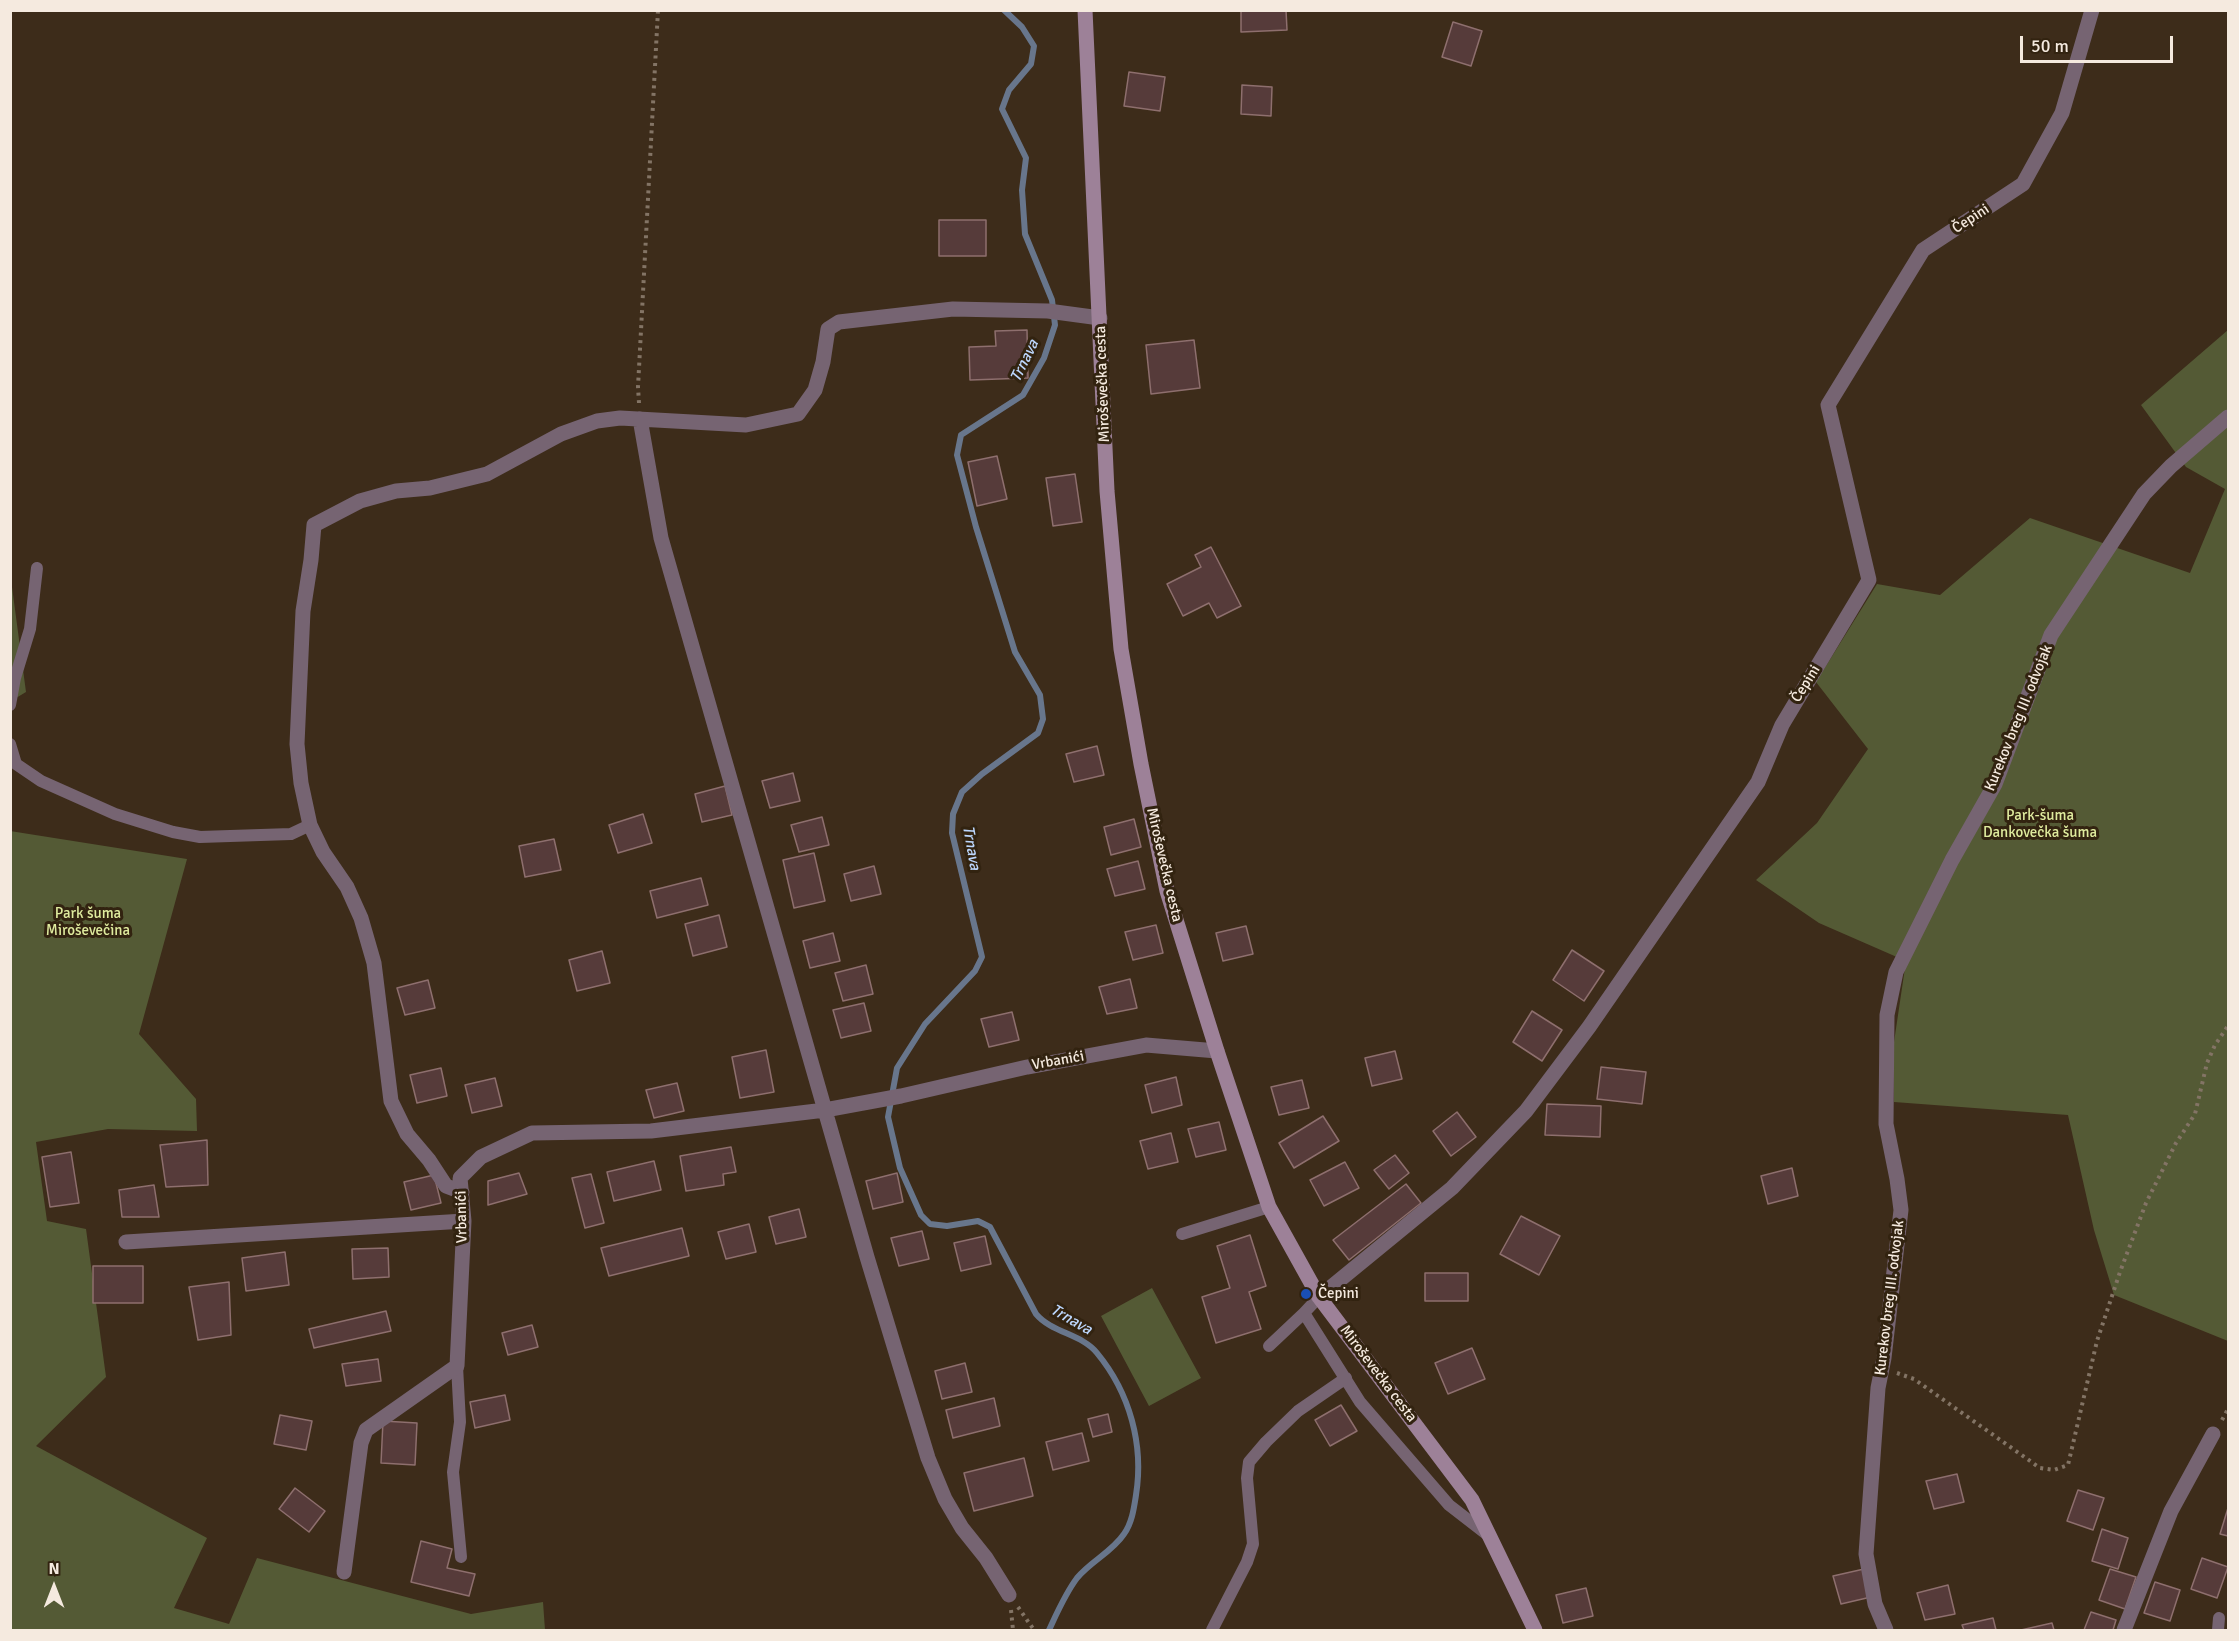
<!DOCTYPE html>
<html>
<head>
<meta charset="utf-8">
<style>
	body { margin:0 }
	#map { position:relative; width:2239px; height:1641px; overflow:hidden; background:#3d2c1a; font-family:Signika,sans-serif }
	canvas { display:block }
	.frame { position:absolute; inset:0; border:12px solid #f5eadf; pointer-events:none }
	.north { position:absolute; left:24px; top:1557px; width:60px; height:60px; -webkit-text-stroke:4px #322310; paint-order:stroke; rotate:0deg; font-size:16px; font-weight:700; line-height:24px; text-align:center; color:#f5eadf }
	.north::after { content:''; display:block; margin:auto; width:21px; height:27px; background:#f5eadf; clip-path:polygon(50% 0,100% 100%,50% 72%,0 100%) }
	.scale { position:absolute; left:2020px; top:36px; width:153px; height:27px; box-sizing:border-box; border:3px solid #f5eadf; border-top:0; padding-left:8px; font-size:18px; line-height:21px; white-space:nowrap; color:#f5eadf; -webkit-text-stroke:4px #322310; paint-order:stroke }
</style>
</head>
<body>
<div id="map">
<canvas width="2239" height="1641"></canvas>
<div class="frame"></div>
<div class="north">N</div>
<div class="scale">50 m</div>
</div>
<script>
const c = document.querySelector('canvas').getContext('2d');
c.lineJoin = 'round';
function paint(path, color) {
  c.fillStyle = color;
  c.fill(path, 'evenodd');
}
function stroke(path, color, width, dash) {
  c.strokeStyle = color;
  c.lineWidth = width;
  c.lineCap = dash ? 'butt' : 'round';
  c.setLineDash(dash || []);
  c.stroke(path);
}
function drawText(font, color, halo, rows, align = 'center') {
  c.font = font + ' Signika,sans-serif';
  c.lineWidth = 6;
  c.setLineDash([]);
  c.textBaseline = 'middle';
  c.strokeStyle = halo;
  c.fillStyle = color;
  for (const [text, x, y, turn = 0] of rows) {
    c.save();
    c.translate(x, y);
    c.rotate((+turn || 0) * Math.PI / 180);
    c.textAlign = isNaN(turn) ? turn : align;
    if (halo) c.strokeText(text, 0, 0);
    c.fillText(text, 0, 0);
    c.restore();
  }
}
const green = new Path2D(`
	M2228,330V1341L2114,1295L2094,1230L2068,1115L1894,1102V1042L1906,961L1819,923L1756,880L1817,823L1868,749L1816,682L1877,584L1940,595L2030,518L2190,573L2225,489L2186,467L2141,405Z
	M10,572L26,692L11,701H10Z
	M10,831L187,859L139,1034L196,1099L197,1131L108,1129L36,1142L47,1221L86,1229L106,1377L36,1446L207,1538L174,1608L229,1624L257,1558L471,1614L543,1602L545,1630H11Z
	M1152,1288L1201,1378L1149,1406L1101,1316Z`);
const stream = new Path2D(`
	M1004,10L1022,27L1034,46L1031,64L1009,90L1002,109L1026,158L1022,190L1025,234L1052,300L1055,325L1044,358L1023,395L961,435L957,455L976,527L1015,652L1040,695L1043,719L1038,733L982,774L962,792L953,814L952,833L982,957L975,971L925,1024L897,1068L888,1117L900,1168L921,1215L930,1224L947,1226L978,1221L990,1227L1036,1314C1052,1333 1082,1334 1097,1353C1130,1393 1144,1445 1136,1495C1134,1508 1132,1523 1124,1534C1112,1552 1091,1561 1077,1578C1065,1594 1057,1613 1049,1630`);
const building = new Path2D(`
	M1241,10H1286L1287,30L1241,32Z
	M1453,22L1482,31L1471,66L1442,57Z
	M1129,72L1165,77L1160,111L1124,106Z
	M1242,85L1272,87L1271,116L1241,114Z
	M939,220H986V256H939Z
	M1027,330L1028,378L970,380L969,347L996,346L995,331Z
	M1194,340L1200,388L1151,394L1146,345Z
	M997,456L1007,499L977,506L968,462Z
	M1075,474L1082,522L1053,526L1046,478Z
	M1211,547L1241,606L1217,618L1209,603L1183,616L1167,584L1201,567L1195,555Z
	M1097,746L1104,775L1074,782L1066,754Z
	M793,773L800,801L770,808L762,781Z
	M725,786L732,815L702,822L695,794Z
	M643,814L652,843L618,853L609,825Z
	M822,817L829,845L799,852L791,825Z
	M1134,819L1141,847L1111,855L1104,827Z
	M554,839L561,870L525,877L519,846Z
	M814,853L825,901L794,908L783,860Z
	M1138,861L1145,889L1115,896L1107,869Z
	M874,866L881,894L851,901L844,874Z
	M701,878L708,905L657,918L650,891Z
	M719,915L727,947L693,956L685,924Z
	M1156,925L1163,953L1133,960L1125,932Z
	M1246,926L1253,954L1223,961L1216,933Z
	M833,933L840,961L810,968L803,941Z
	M1572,950L1604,971L1584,1001L1553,980Z
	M602,951L610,983L577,991L569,960Z
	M866,965L873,994L843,1001L835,973Z
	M1130,979L1137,1008L1107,1014L1099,987Z
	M428,980L435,1008L405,1015L397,988Z
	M864,1003L871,1031L841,1038L833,1010Z
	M1532,1011L1562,1030L1542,1061L1513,1042Z
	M1012,1012L1019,1040L989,1047L981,1019Z
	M766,1050L774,1092L740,1098L732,1057Z
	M1395,1051L1402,1079L1372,1086L1365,1058Z
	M1601,1067L1646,1072L1642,1104L1597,1099Z
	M441,1068L447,1096L417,1103L410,1075Z
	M1176,1077L1182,1105L1152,1113L1145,1085Z
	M495,1078L502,1106L472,1113L465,1085Z
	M1302,1080L1309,1108L1279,1115L1271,1087Z
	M677,1083L684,1111L654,1118L646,1090Z
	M1547,1104L1601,1106L1600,1137L1545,1135Z
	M1457,1112L1476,1137L1451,1156L1433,1131Z
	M1323,1116L1339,1141L1294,1168L1279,1143Z
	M1219,1122L1226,1150L1196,1157L1188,1129Z
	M1171,1133L1178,1162L1148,1169L1140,1141Z
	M207,1140L208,1185L166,1187L160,1145Z
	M731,1147L736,1172L723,1174L724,1185L686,1191L680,1156Z
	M71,1152L79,1203L50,1207L42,1157Z
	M1395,1155L1409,1173L1389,1189L1374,1170Z
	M654,1161L661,1190L614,1201L607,1172Z
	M1345,1162L1359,1188L1324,1206L1310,1180Z
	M1792,1168L1798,1196L1768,1204L1761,1176Z
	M519,1173L527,1194L488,1205V1181Z
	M897,1173L903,1202L873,1209L866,1181Z
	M591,1174L604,1223L585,1228L572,1178Z
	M434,1175L441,1203L411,1210L404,1182Z
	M1406,1184L1421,1203L1349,1260L1333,1240Z
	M154,1185L159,1217H122L119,1190Z
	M799,1209L806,1237L776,1244L769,1217Z
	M1521,1216L1560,1236L1539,1275L1500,1254Z
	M749,1224L756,1252L726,1259L718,1232Z
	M682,1228L689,1256L609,1276L601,1248Z
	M922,1231L929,1259L899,1266L891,1238Z
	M1250,1235L1266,1286L1249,1292L1261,1329L1216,1343L1202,1297L1230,1288L1217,1246Z
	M985,1236L991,1264L961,1271L954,1243Z
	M388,1248L389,1277L353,1279L352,1249Z
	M285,1252L289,1285L246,1291L242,1258Z
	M93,1266H143V1303H93Z
	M1425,1273H1468V1301H1425Z
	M229,1282L231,1335L198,1340L189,1287Z
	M386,1311L391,1331L314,1348L309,1329Z
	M532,1325L538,1347L508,1355L502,1333Z
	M1472,1348L1485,1379L1448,1394L1435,1363Z
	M378,1359L381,1381L346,1386L342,1364Z
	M965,1363L972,1392L942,1399L935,1371Z
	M505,1395L510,1420L475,1428L470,1402Z
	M994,1398L1000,1426L953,1438L946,1410Z
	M1341,1405L1357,1431L1330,1446L1315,1420Z
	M1108,1414L1112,1432L1093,1437L1088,1419Z
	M280,1415L312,1421L306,1450L274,1444Z
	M383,1421L417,1423L415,1465L381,1463Z
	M1082,1433L1089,1461L1053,1470L1046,1442Z
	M1024,1458L1033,1496L974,1511L964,1473Z
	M1957,1474L1964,1502L1934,1509L1926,1481Z
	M295,1488L325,1511L309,1532L279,1509Z
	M2078,1490L2104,1498L2093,1530L2067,1521Z
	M2228,1508V1536L2220,1534Z
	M2102,1529L2128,1538L2118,1569L2092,1561Z
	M421,1541L452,1549L447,1568L475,1574L469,1596L411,1582Z
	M2202,1558L2228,1567L2217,1598L2191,1589Z
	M1864,1569L1871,1597L1841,1604L1833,1576Z
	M2110,1569L2136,1577L2125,1609L2099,1600Z
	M2155,1582L2180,1590L2170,1621L2144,1613Z
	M1948,1585L1955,1614L1925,1620L1917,1593Z
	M1586,1588L1593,1616L1563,1623L1556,1595Z
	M2091,1612L2116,1620L2113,1630H2084Z
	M1993,1618L1996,1630H1964L1962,1625Z
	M2052,1623L2054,1630H2021Z`);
const path = new Path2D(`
	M639,403L638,387L658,10
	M1897,1373L1914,1379L2040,1468L2054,1470L2068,1465L2097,1341L2120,1272L2146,1203L2176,1143L2195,1114L2207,1063L2215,1045L2228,1026
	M2222,1420L2228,1409
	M1018,1607L1034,1630
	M1011,1610L1013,1630`);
const service = new Path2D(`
	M10,705L15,678L30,629L37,568
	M10,744L16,764L41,781L115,814L173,832L200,837L291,834L310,825
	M1182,1234L1269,1207
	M1319,1297L1304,1313L1360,1402L1449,1505L1489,1536
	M1269,1346L1304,1313
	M457,1366L460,1422L453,1472L461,1557
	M1212,1630L1247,1562L1253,1544L1247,1478L1249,1462L1266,1442L1298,1411L1346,1378
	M2218,1630L2219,1618`);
const minor = new Path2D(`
	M640,419L661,538L867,1257L928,1458L945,1499L962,1528L986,1558L1009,1595
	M462,1192L446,1186L429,1160L407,1134L391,1101L374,963L361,918L347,887L323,852L310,825L301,783L297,744L303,611L311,560L314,525L360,501L396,491L430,488L487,474L561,434L597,421L620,418L746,425L798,414L815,390L823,362L828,329L839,322L953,309L1048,311L1100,318
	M126,1242L464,1221
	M1319,1297L1452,1188L1526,1111L1589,1027L1758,782L1782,725L1869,580L1828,405L1923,250L2023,184L2062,113L2092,10
	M344,1572L361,1443L366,1430L457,1366L464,1221L460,1178L481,1157L532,1133L651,1131L825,1110L901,1096L1027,1067L1146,1045L1217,1051
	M1886,1630L1875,1604L1866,1554L1878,1388L1884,1358L1901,1210L1897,1179L1886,1124L1887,1015L1896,972L1952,860L1995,784L2051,635L2144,494L2171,466L2228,417
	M2124,1630L2171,1511L2213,1434`);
const secondary = new Path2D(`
	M1085,10L1107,491L1121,649L1141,764L1167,891L1217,1051L1269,1207L1319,1297L1472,1500L1535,1630`);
const markers = [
	[1306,1294,6,"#1a4fb4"]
];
const streetNames = [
	["Čepini",1971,219,-33],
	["Miroševečka cesta",1103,384,-92],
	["Čepini",1806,684,-58],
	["Kurekov breg III. odvojak",2019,718,-68],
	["Miroševečka cesta",1164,865,77],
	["Vrbanići",1058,1061,-10],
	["Vrbanići",462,1217,-91],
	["Kurekov breg III. odvojak",1890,1298,-83],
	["Miroševečka cesta",1378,1374,53]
];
const parkNames = [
	["Park-šuma",2040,816],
	["Dankovečka šuma",2040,833],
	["Park šuma",88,914],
	["Miroševečina",88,931]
];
const poiNames = [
	["Čepini",1318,1294]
];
const waterNames = [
	["Trnava",1025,361,-64],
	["Trnava",971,848,80],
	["Trnava",1071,1320,30]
];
paint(green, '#545a35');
stroke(stream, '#68768c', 6);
paint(building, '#563b3a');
stroke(building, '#8e6f6e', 1.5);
stroke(path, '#837465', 4, [3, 4.5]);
stroke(service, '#766472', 12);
stroke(minor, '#766472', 15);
stroke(secondary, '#9d8198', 15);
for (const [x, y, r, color] of markers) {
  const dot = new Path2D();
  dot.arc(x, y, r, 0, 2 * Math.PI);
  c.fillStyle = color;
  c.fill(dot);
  stroke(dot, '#322310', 2);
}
drawText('15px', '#f5eadf', '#322310', streetNames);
drawText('15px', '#dfeb9e', '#322310', parkNames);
drawText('15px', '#f5eadf', '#322310', poiNames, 'left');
drawText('italic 16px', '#bcd6fc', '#322310', waterNames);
</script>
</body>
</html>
